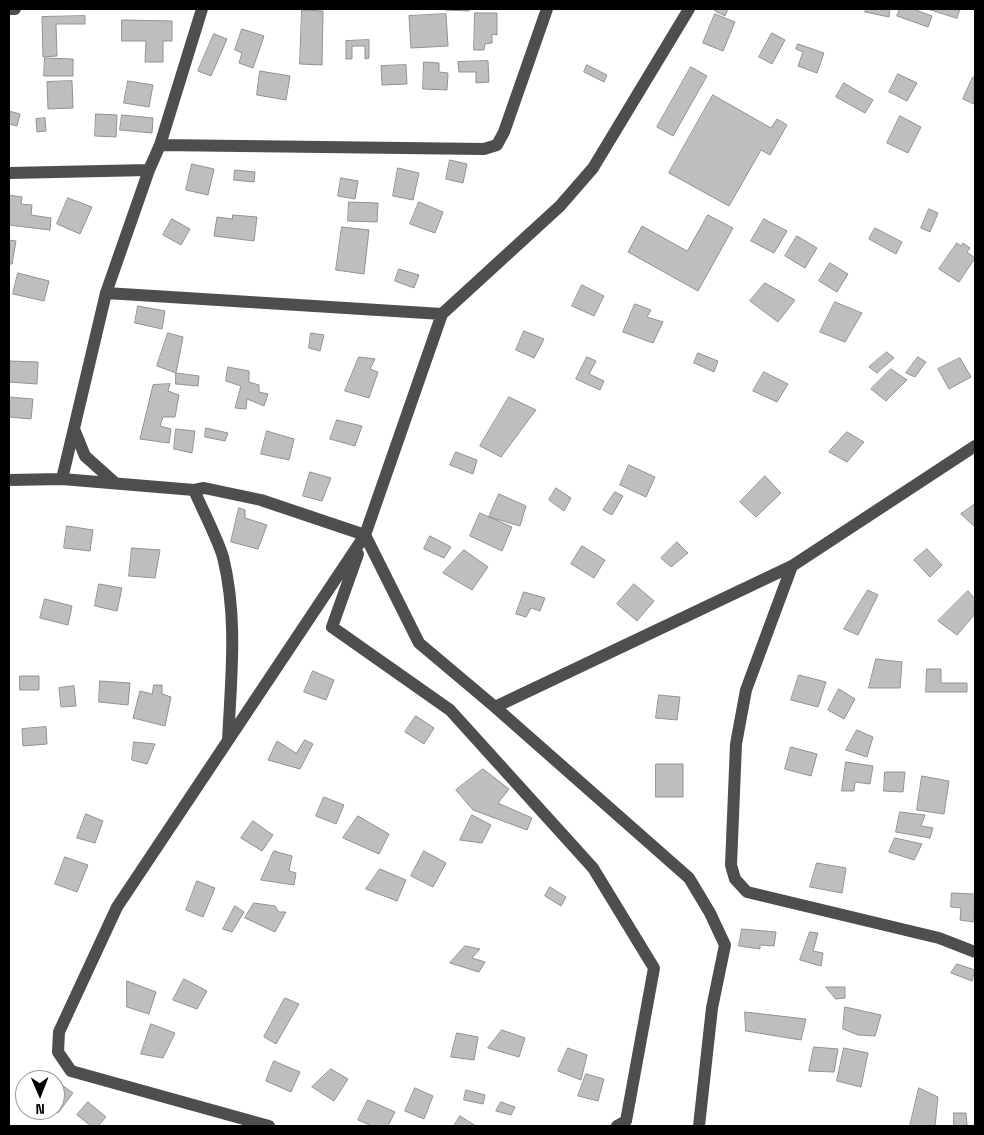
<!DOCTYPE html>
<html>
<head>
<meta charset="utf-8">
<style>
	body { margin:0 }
	#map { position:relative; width:984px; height:1135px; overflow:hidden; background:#fff; font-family:"Space Grotesk",sans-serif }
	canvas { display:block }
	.frame { position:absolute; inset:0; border:10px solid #000; pointer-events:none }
	.north { position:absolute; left:15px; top:1070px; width:50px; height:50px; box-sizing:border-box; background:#fff; border:1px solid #999; border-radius:50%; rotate:179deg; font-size:14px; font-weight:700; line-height:20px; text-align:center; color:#000 }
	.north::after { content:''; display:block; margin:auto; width:18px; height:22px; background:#000; clip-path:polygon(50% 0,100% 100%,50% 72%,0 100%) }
</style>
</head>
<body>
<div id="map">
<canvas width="984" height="1135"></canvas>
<div class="frame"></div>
<div class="north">N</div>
</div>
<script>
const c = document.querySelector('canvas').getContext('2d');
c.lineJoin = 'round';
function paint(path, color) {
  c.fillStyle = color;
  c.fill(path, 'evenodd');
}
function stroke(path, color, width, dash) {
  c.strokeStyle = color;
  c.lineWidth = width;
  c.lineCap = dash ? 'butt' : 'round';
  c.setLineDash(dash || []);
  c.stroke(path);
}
const building = new Path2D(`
	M445,9H469V11L445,10Z
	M716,9H728L725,16L715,11Z
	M866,9H890L889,17L865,12Z
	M900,9H913L932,16L928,27L897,16Z
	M928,9H960L957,18Z
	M302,10L323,11L322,65L300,64Z
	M475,13H497V35L492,34V43L485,44L484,50H474Z
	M446,14L448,46L411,48L409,16Z
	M715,14L735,22L723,51L703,43Z
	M85,16V24H56L57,56L43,57L42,17Z
	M122,20L172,21V41H163V62H145L146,41H122Z
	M242,29L264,36L253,68L239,63L242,53L235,50Z
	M772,33L785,40L772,64L759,57Z
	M214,34L227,39L211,76L198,71Z
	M369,40V58L365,59V46H352V59H346V41Z
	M798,44L824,53L817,73L798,66L803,52L796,49Z
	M45,58L73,59V76H44Z
	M488,61L489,82L476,83V72H459L458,62Z
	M424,62L439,63V72L448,73L447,90L423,89Z
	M406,65L407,84L382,85L381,66Z
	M587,65L607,75L604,82L584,72Z
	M691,67L707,76L673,136L657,127Z
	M260,71L290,76L286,100L257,95Z
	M898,74L917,83L907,101L889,92Z
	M973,77H975L974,104L963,99Z
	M72,81L73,108L48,109L47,82Z
	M128,81L153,85L149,107L124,103Z
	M844,83L873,100L865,113L836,97Z
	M713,95L771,128L777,119L787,125L770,155L761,150L729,206L669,173Z
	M9,111L20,114L17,126L9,124Z
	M96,114L117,115L116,137L95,136Z
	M122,115L153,118L152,133L120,130Z
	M900,116L921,127L908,153L887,143Z
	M45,118L46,131L37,132L36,119Z
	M450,160L467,164L463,183L446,179Z
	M192,164L214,169L208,195L186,190Z
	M398,168L419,173L413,200L393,196Z
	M235,170L255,172L254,182L234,180Z
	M341,178L358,181L355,199L338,196Z
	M9,195L22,197L21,204L32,205L31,215L51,218L50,230L9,225Z
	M68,198L92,207L80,234L57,224Z
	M349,202L378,203L377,222L348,221Z
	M419,202L443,212L435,233L410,224Z
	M929,209L938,213L930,232L921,228Z
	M233,215L257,217L254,241L214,236L217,217L232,219Z
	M708,215L733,228L698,291L628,252L642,226L687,251Z
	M172,219L190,229L181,245L163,235Z
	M764,219L787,231L774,253L751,241Z
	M342,227L369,230L364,274L336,270Z
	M875,228L902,242L896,254L869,239Z
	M797,236L817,248L805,268L785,256Z
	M9,240L16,241L12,264H9Z
	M957,243L961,246L963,243L970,248L967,252L975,258L959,282L939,269Z
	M830,263L848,274L837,292L819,281Z
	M399,269L419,275L414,288L395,281Z
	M18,273L49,281L44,301L13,294Z
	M765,283L795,300L778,322L750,301Z
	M582,285L604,296L594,316L572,306Z
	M835,302L862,313L845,342L820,332Z
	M635,304L651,310L647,317L663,322L653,343L623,332Z
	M138,306L165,311L162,329L135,323Z
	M524,331L544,339L534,358L516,350Z
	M168,333L183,337L176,373L157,366Z
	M311,333L324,335L320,351L309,348Z
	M887,352L894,358L877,373L869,367Z
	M698,353L718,361L714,372L694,363Z
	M359,357L375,359L370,369L378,372L369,398L345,391Z
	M587,357L596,361L589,374L604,381L600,390L576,379Z
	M918,357L926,362L915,377L906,373Z
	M960,358L971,377L949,389L938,369Z
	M9,361L38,362L37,384L9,382Z
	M228,367L249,371V382L259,385V392L268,394L264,406L247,399L246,409L235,408L241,386L226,381Z
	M891,369L907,380L886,401L871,389Z
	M764,372L788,384L777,402L753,391Z
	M176,373L199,376L198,386L176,384Z
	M170,384L168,391L179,395L175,417H163L160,426L171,429L169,443L140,439L153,385Z
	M9,397L33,399L31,419L9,417Z
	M509,397L536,410L501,457L480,446Z
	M337,420L362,426L355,446L330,439Z
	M206,428L228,433L225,441L205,437Z
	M176,429L195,431L192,453L174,449Z
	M267,431L294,439L289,460L261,454Z
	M847,432L864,442L847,462L829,452Z
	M456,452L477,460L473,474L450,465Z
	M629,465L655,477L646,497L620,485Z
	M310,472L331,478L322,501L303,496Z
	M765,476L781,493L756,517L740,502Z
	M556,488L571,498L564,511L549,500Z
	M615,492L623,496L612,515L603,510Z
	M499,494L526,506L520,526L489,517Z
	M975,504V527L961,514Z
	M239,508L245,510V518L267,525L258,549L231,542Z
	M480,513L512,527L502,551L470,536Z
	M67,526L93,530L90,551L64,548Z
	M430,536L451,547L444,558L424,549Z
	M677,542L688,553L671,567L661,558Z
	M582,546L605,560L594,578L571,564Z
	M132,548L160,550L155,578L129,576Z
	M927,549L942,565L930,577L914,560Z
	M464,550L488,567L472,590L443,573Z
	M99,584L122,588L117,611L95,606Z
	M634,584L654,601L637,621L617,604Z
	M868,590L878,595L858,635L844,629Z
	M968,591L975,599V614L957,635L938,621Z
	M524,592L545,598L540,611L531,608L526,617L516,614Z
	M45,599L72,606L68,625L40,618Z
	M876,659L902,662L900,688H869Z
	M927,669H941V683H967V692H926Z
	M313,671L334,680L326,700L304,692Z
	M799,675L826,682L818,707L791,700Z
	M20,676H39V690H20Z
	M100,681L130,683L128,705L99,702Z
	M154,685H162V694L171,697L165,726L133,718L140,691L152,694Z
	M74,686L76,706L61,707L59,688Z
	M839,689L855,699L844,719L828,710Z
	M659,695L680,697L677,720L656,718Z
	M416,716L434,728L424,744L405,732Z
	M46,727L47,744L23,746L22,729Z
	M857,730L873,737L867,757L846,750Z
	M305,740L313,744L300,769L268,760L277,741L296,753Z
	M134,742L155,744L147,764L132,760Z
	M791,747L817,754L811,776L785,769Z
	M846,762L873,766L870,784L855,782L854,791H842Z
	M656,764H683V797H656Z
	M483,769L509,789L498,803L532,818L527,830L473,810L456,790Z
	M885,772H905L903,792L884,791Z
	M922,776L949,781L944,814L917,810Z
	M324,797L344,805L336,824L316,816Z
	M900,812L925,815L921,826L933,828L930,838L896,832Z
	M86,814L103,821L95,843L77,838Z
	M472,815L491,825L482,843L460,840Z
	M358,816L389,834L379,854L343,838Z
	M253,821L273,835L262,851L241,838Z
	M895,838L922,844L914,860L889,852Z
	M274,851L292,856L289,871L296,873L294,885L261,880Z
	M424,851L446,863L433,887L411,876Z
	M65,857L88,865L77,892L55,884Z
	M817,863L846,868L842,893L810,887Z
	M380,869L406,880L397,901L366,889Z
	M197,881L215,888L203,917L186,910Z
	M550,887L566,897L561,906L545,896Z
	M952,893L975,894L974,922L960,920L961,908L951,907Z
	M254,903L275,906L279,912H286L275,932L245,918Z
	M235,906L244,912L232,932L223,929Z
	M742,929L776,932L774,946L760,945V949L739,946Z
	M810,932L818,933L813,951L823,953L821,966L800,960Z
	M465,946L480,949L472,958L485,962L479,972L450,963Z
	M957,964L975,970L972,981L951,973Z
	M184,979L207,991L197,1009L173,1000Z
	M127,981L156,992L149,1014L127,1007Z
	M826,987H845V998L836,999Z
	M285,998L299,1004L276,1044L264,1037Z
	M845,1007L881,1015L875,1036L858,1035L843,1029Z
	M745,1012L806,1019L801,1040L746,1031Z
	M151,1024L175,1033L163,1058L141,1054Z
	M502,1030L525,1038L519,1057L488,1048Z
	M457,1033L478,1037L474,1060L451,1057Z
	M814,1047L838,1049L834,1072L809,1071Z
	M568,1048L587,1055L581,1080L558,1071Z
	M844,1048L868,1053L861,1087L837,1081Z
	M274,1061L300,1072L291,1092L266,1081Z
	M331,1069L348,1079L334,1101L312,1087Z
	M47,1074L73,1093L58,1113L54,1110L55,1080H42Z
	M586,1074L604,1079L598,1101L578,1096Z
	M415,1088L433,1096L424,1119L405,1111Z
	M919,1088L938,1097L935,1126H910Z
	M466,1090L485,1095L483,1104L464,1100Z
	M368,1100L395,1112L388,1126H372L358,1120Z
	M88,1102L106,1117L98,1126H91L77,1115Z
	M501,1102L515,1107L511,1115L496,1111Z
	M954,1113H966L967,1125L972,1126H954Z
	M460,1116L476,1126H454Z`);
const minor = new Path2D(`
	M9,9H15
	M160,145L484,149L497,145L504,132L547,9
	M9,173L149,170
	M106,293L442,314
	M74,429L85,456L114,482
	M62,479L106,293L149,170L160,145L202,9
	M9,480L62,479L194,490L204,488L261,500L365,535L419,643L495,707L689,878L710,913L725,945L712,1008L699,1126
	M194,490C202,509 217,537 223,557C238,617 231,679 228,740
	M358,554L332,627L450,710L593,868L654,968L626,1121L617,1126
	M792,566L746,690L736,744L731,865L735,879L747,892L939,938L975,952
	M495,707L792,566L975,446
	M269,1126L71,1071L58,1052L59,1032L117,907L365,535L442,314L560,206L593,168L689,9`);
paint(building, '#bebebe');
stroke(building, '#929292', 1);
stroke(minor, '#4e4e4e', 12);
</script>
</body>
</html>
